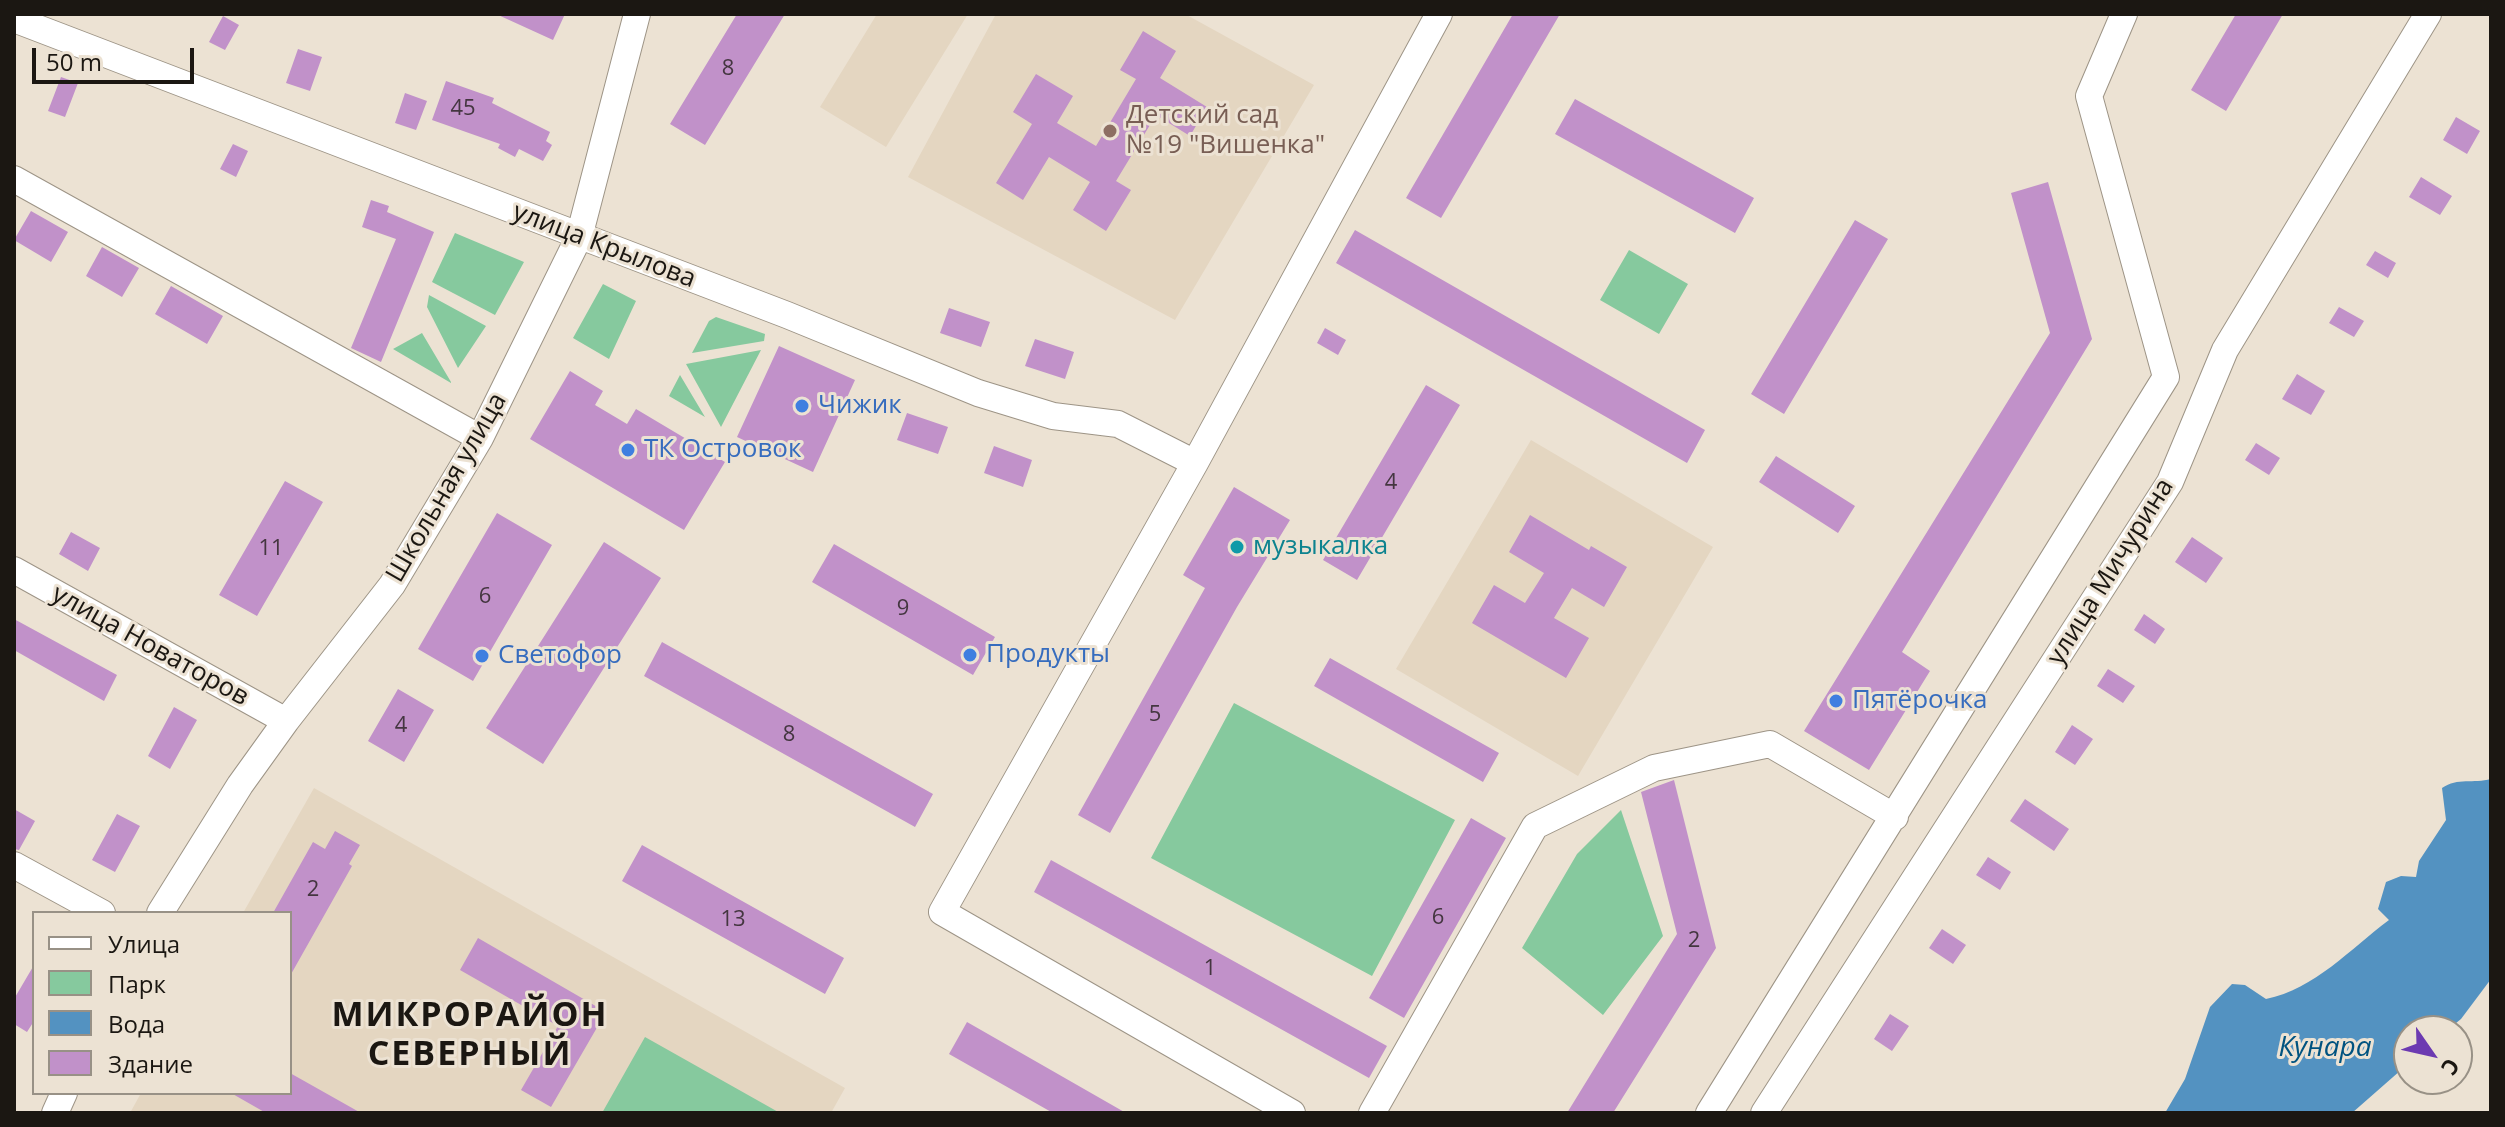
<!DOCTYPE html>
<html>
<head>
<meta charset="utf-8">
<style>
	body { margin:0 }
	#map { position:relative; width:2505px; height:1127px; overflow:hidden; background:#ece2d3; font-family:"Open Sans",sans-serif }
	canvas { display:block }
	.frame { position:absolute; inset:0; border:16px solid #1b1712; pointer-events:none }
	.legend { position:absolute; left:32px; top:911px; width:260px; height:184px; box-sizing:border-box; background:#ece2d3; border:2px solid #989186; margin:0; padding:10px 14px; list-style:none; font-size:24px; color:#1b1712 }
	.legend li { display:flex; align-items:center; gap:16px; height:40px }
	.legend b { width:40px; border:2px solid #989186 }
	.north { position:absolute; left:2393px; top:1015px; width:80px; height:80px; box-sizing:border-box; background:#ece2d3; border:2px solid #989186; border-radius:50%; rotate:124deg; font-size:22px; font-weight:700; line-height:32px; text-align:center; color:#1b1712 }
	.north::after { content:''; display:block; margin:auto; width:28px; height:36px; background:#6c3ab1; clip-path:polygon(50% 0,100% 100%,50% 72%,0 100%) }
	.scale { position:absolute; left:32px; top:48px; width:162px; height:36px; box-sizing:border-box; border:4px solid #1b1712; border-top:0; padding-left:10px; font-size:24px; line-height:28px; white-space:nowrap; color:#1b1712; -webkit-text-stroke:6px #ece2d3; paint-order:stroke }
</style>
</head>
<body>
<div id="map">
<canvas width="2505" height="1127"></canvas>
<div class="frame"></div>
<ul class="legend">
<li><b style="height:10px;background:#fff"></b>Улица</li>
<li><b style="height:22px;background:#86c99e"></b>Парк</li>
<li><b style="height:22px;background:#5392c1"></b>Вода</li>
<li><b style="height:22px;background:#c191c9"></b>Здание</li>
</ul>
<div class="north">С</div>
<div class="scale">50 m</div>
</div>
<script>
const c = document.querySelector('canvas').getContext('2d');
c.lineJoin = 'round';
function paint(path, color) {
  c.fillStyle = color;
  c.fill(path, 'evenodd');
}
function stroke(path, color, width, dash) {
  c.strokeStyle = color;
  c.lineWidth = width;
  c.lineCap = dash ? 'butt' : 'round';
  c.setLineDash(dash || []);
  c.stroke(path);
}
function drawText(font, color, halo, rows, align = 'center') {
  c.font = font + ' "Open Sans",sans-serif';
  c.lineWidth = 6;
  c.setLineDash([]);
  c.textBaseline = 'middle';
  c.strokeStyle = halo;
  c.fillStyle = color;
  for (const [text, x, y, turn = 0] of rows) {
    c.save();
    c.translate(x, y);
    c.rotate((+turn || 0) * Math.PI / 180);
    c.textAlign = isNaN(turn) ? turn : align;
    if (halo) c.strokeText(text, 0, 0);
    c.fillText(text, 0, 0);
    c.restore();
  }
}
const built = new Path2D(`
	M877,14H968L886,147L820,107Z
	M996,14H1185L1314,85L1175,320L908,177Z
	M1531,440L1713,547L1578,776L1396,669Z
	M314,788L845,1088L831,1113H130L141,1093H290V913H243Z`);
const green = new Path2D(`
	M455,233L524,262L495,315L432,282Z
	M1629,250L1688,284L1659,334L1600,300Z
	M603,284L636,301L609,359L573,338Z
	M429,295L486,326L458,368L427,307Z
	M716,317L765,334L764,341L692,353L709,321Z
	M422,333L451,382V383L393,349Z
	M761,350L721,427L686,364Z
	M680,375L705,417L669,396Z
	M1234,703L1455,820L1372,976L1151,858Z
	M1621,810L1663,936L1603,1015L1522,948L1577,854Z
	M645,1037L780,1113H602Z`);
const water = new Path2D(`
	M2491,779V979L2461,1019L2446,1031H2409V1063L2352,1113H2165L2185,1079L2210,1007L2232,984L2245,985L2266,999C2315,989 2350,949 2389,920L2378,909L2386,882L2401,876L2416,877L2419,861L2446,820L2442,788C2458,777 2473,784 2491,779Z`);
const building = new Path2D(`
	M496,14H565L553,40Z
	M737,14H785L705,145L670,124Z
	M1513,14H1560L1441,218L1406,198Z
	M2236,14H2283L2226,111L2191,90Z
	M223,16L239,25L225,50L209,42Z
	M1143,31L1176,51L1160,78L1207,107L1190,136L1156,115L1116,181L1131,190L1106,231L1073,210L1090,182L1049,157L1023,200L996,183L1032,124L1013,112L1036,74L1073,96L1057,123L1096,146L1136,79L1120,70Z
	M298,49L322,57L310,91L286,83Z
	M61,77L78,83L65,117L48,111Z
	M446,81L494,98L492,103L550,132L546,141L552,145L543,161L519,149L515,157L498,148L500,144L432,120Z
	M405,93L427,101L416,130L395,123Z
	M1575,99L1754,198L1735,233L1555,134Z
	M2456,117L2480,131L2467,154L2443,140Z
	M233,144L248,151L236,177L220,169Z
	M2421,177L2452,196L2440,215L2409,197Z
	M2048,182L2092,339L1902,652L1930,671L1869,770L1804,731L2050,333L2011,193Z
	M371,200L389,206L387,212L434,232L381,362L351,348L396,239L362,227Z
	M31,211L68,232L51,262L14,240Z
	M1855,220L1888,239L1784,414L1751,394Z
	M1355,230L1705,430L1687,463L1336,263Z
	M102,247L139,268L122,297L86,276Z
	M2375,251L2396,263L2388,278L2366,265Z
	M171,286L223,316L207,344L155,314Z
	M2339,307L2364,321L2354,337L2329,323Z
	M949,308L990,322L981,347L940,333Z
	M1325,328L1346,340L1338,355L1317,343Z
	M1035,339L1074,352L1065,379L1025,366Z
	M779,346L855,380L813,472L737,437Z
	M570,371L603,391L595,405L627,424L636,409L725,462L684,530L530,439Z
	M2297,374L2325,391L2311,415L2282,399Z
	M1426,385L1460,405L1357,580L1323,560Z
	M907,413L948,427L938,454L897,440Z
	M2256,443L2280,458L2269,475L2245,460Z
	M994,446L1032,460L1023,487L984,473Z
	M1776,456L1855,506L1838,533L1759,482Z
	M285,481L323,502L257,616L219,595Z
	M1234,487L1290,520L1237,607L1110,833L1078,815L1205,588L1183,575Z
	M497,513L552,545L473,681L418,649Z
	M1530,515L1589,550L1591,546L1627,567L1604,607L1572,588L1554,618L1589,638L1566,678L1472,623L1494,585L1525,603L1544,573L1509,552Z
	M71,532L100,548L88,571L59,554Z
	M2192,537L2223,558L2206,583L2175,562Z
	M604,542L661,578L543,764L486,728Z
	M834,544L995,637L973,675L812,582Z
	M2144,614L2165,629L2155,644L2134,630Z
	M14,619L117,675L104,701L14,650Z
	M662,642L933,794L915,827L644,676Z
	M1330,658L1499,753L1483,782L1314,686Z
	M2108,669L2135,686L2123,703L2097,686Z
	M398,689L434,710L404,762L368,741Z
	M174,707L197,720L170,769L148,756Z
	M2072,725L2093,739L2075,765L2055,752Z
	M1674,780L1716,948L1613,1113H1567L1677,934L1641,792Z
	M2025,799L2069,829L2054,851L2010,821Z
	M14,809L35,821L19,850L14,849Z
	M117,814L140,826L115,872L92,860Z
	M1471,818L1506,838L1404,1018L1369,998Z
	M335,831L360,845L349,864L352,866L290,976V913H273L313,842L325,849Z
	M642,845L844,958L825,994L622,881Z
	M1988,857L2011,872L2000,890L1976,875Z
	M1051,860L1387,1046L1369,1078L1034,892Z
	M1942,929L1966,945L1953,964L1929,948Z
	M478,938L606,1012L551,1107L521,1090L558,1026L460,970Z
	M34,965V1021L27,1032L14,1024V999Z
	M1890,1014L1909,1026L1892,1051L1874,1039Z
	M967,1022L1126,1113H1053L949,1054Z
	M290,1073L361,1113H266L231,1093H290Z`);
const minor = new Path2D(`
	M14,19L787,315L978,393L1053,416L1118,424L1195,463
	M14,179L480,438
	M14,570L286,721
	M14,865L102,913
	M160,913L240,785L286,721L392,585L480,438L579,237L637,14
	M55,1113L64,1093
	M1292,1113L942,912L1195,463L1439,14
	M1372,1113L1535,826L1654,768L1770,744L1895,817
	M1709,1113L2166,377L2089,96L2124,14
	M1764,1113L2170,482L2225,350L2428,14`);
const markers = [
	[1110,131,8,"#8d6e63"],
	[802,406,8,"#3f7fe0"],
	[628,450,8,"#3f7fe0"],
	[1237,547,8,"#0f9aa8"],
	[970,655,8,"#3f7fe0"],
	[482,656,8,"#3f7fe0"],
	[1836,701,8,"#3f7fe0"]
];
const numberNames = [
	["8",728,69],
	["45",463,109],
	["4",1391,483],
	["11",271,549],
	["6",485,597],
	["9",903,609],
	["5",1155,715],
	["4",401,726],
	["8",789,735],
	["2",313,890],
	["6",1438,918],
	["13",733,920],
	["2",1694,941],
	["1",1210,969]
];
const educationNames = [
	["Детский сад",1126,116],
	["№19 \"Вишенка\"",1126,146]
];
const streetNames = [
	["улица Крылова",604,246,21],
	["Школьная улица",447,488,-60],
	["улица Мичурина",2111,572,-58],
	["улица Новаторов",150,646,29]
];
const shopNames = [
	["Чижик",818,406],
	["ТК Островок",644,450],
	["Продукты",986,655],
	["Светофор",498,656],
	["Пятёрочка",1852,701]
];
const cultureNames = [
	["музыкалка",1253,547]
];
const waterNames = [
	["Кунара",2325,1048]
];
const districtNames = [
	["МИКРОРАЙОН",470,1016],
	["СЕВЕРНЫЙ",470,1055]
];
paint(built, '#e4d6c1');
paint(green, '#86c99e');
paint(water, '#5392c1');
paint(building, '#c191c9');
stroke(minor, '#9d9486', 28);
stroke(minor, '#fff', 26);
for (const [x, y, r, color] of markers) {
  const dot = new Path2D();
  dot.arc(x, y, r, 0, 2 * Math.PI);
  c.fillStyle = color;
  c.fill(dot);
  stroke(dot, '#ece2d3', 3);
}
drawText('22px', '#443640', null, numberNames);
drawText('26px', '#785e54', '#ece2d3', educationNames, 'left');
drawText('26px', '#1b1712', '#ece2d3', streetNames);
drawText('26px', '#366cbe', '#ece2d3', shopNames, 'left');
drawText('26px', '#0d838f', '#ece2d3', cultureNames, 'left');
drawText('italic 28px', '#005380', '#ece2d3', waterNames);
c.letterSpacing = '2px';
drawText('bold 34px', '#1b1712', '#ece2d3', districtNames);
c.letterSpacing = '0px';
</script>
</body>
</html>
